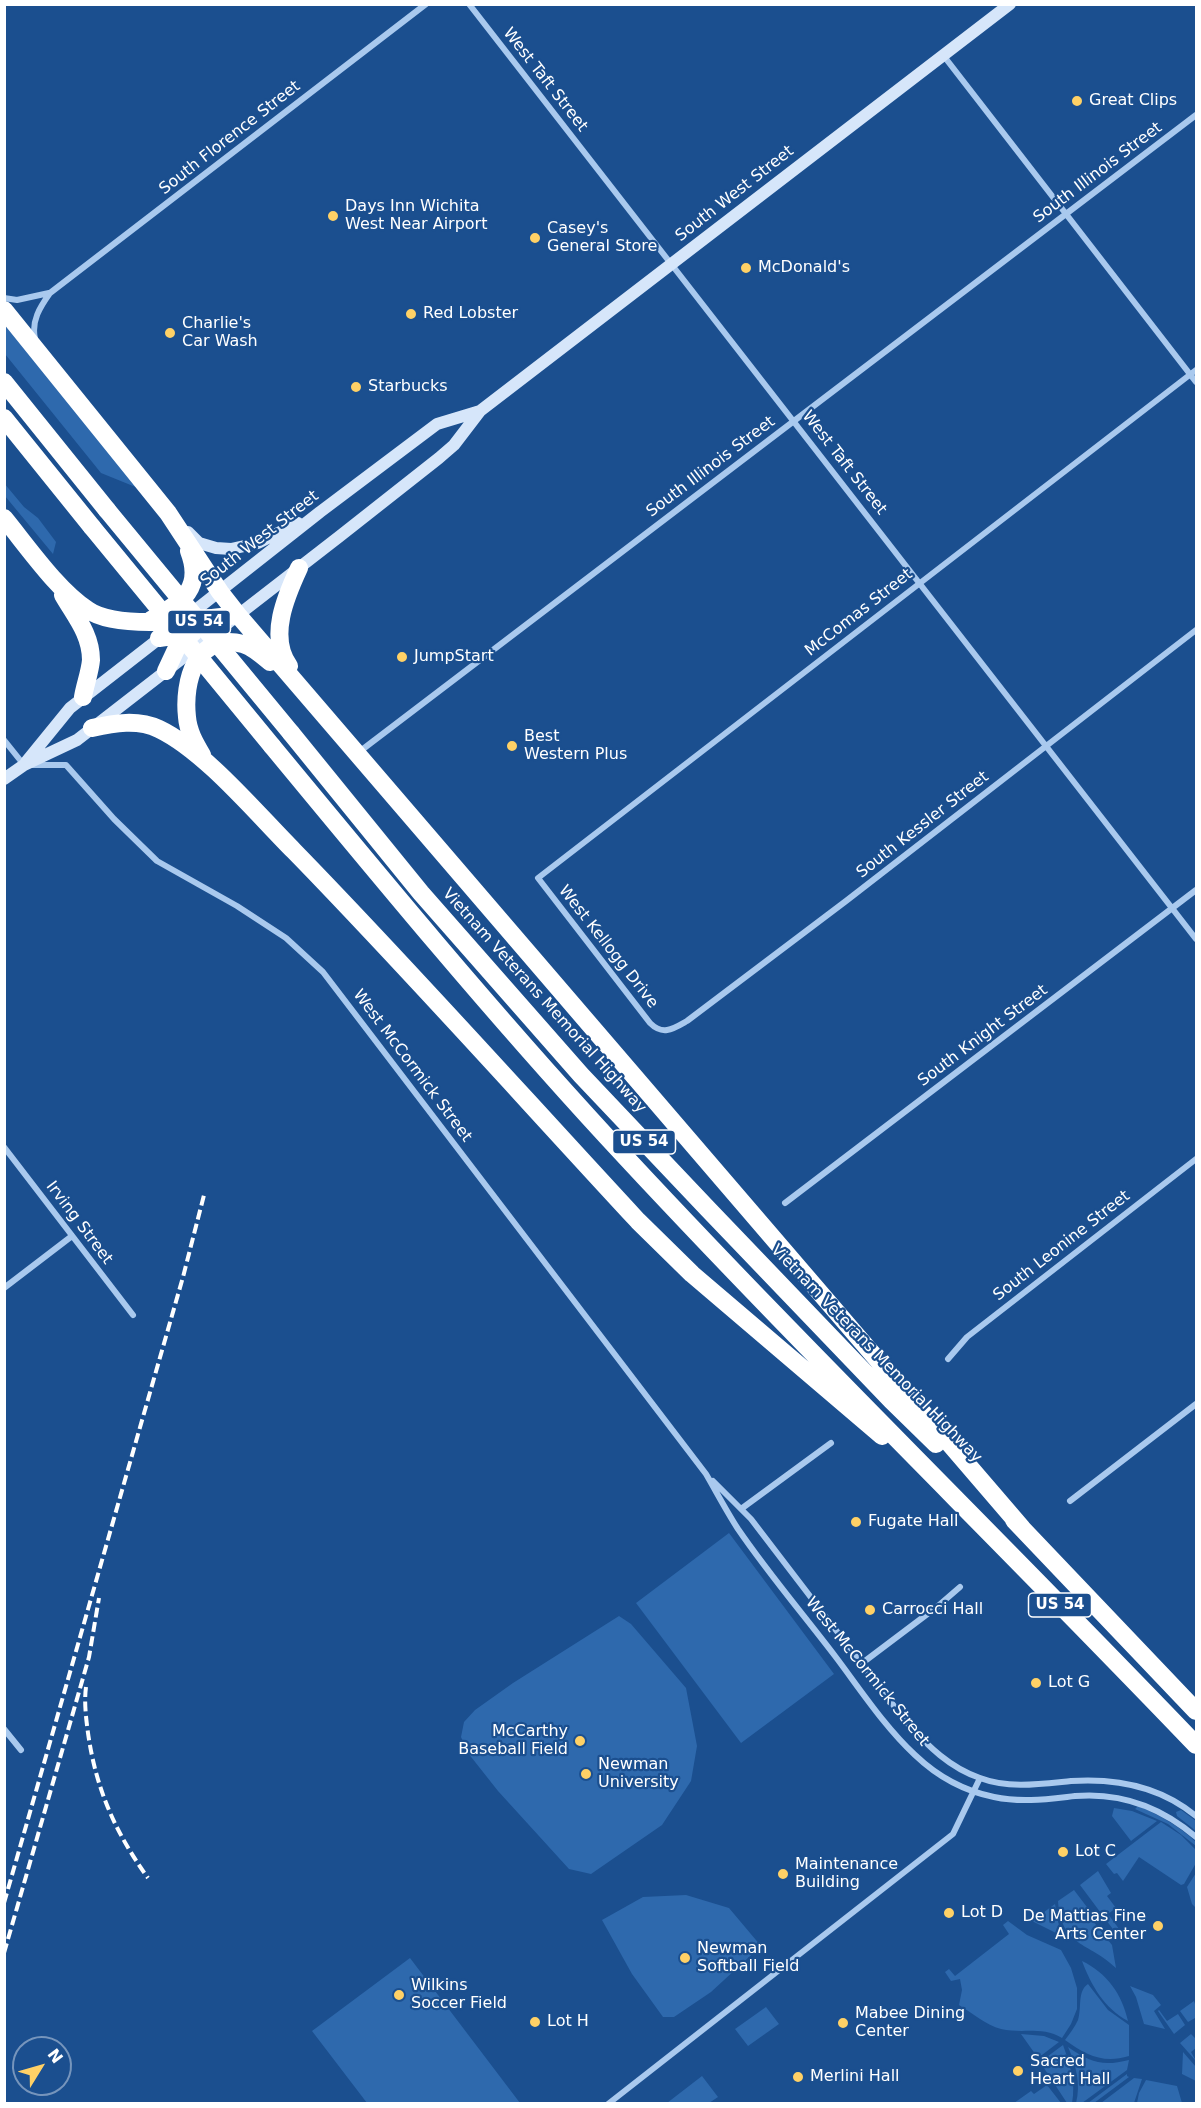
<!DOCTYPE html>
<html>
<head>
<meta charset="utf-8">
<style>
	body { margin:0 }
	#map { position:relative; width:1201px; height:2108px; overflow:hidden; background:#1b4f8f; font-family:"DejaVu Sans",sans-serif }
	canvas { display:block }
	.frame { position:absolute; inset:0; border:6px solid #fff; pointer-events:none }
	.north { position:absolute; left:12px; top:2036px; width:60px; height:60px; box-sizing:border-box; background:#1b4f8f; border:2px solid #7695bc; border-radius:50%; rotate:53deg; font-size:16px; font-weight:700; line-height:24px; text-align:center; color:#fff }
	.north::after { content:''; display:block; margin:auto; width:21px; height:27px; background:#ffd166; clip-path:polygon(50% 0,100% 100%,50% 72%,0 100%) }
</style>
</head>
<body>
<div id="map">
<canvas width="1201" height="2108"></canvas>
<div class="frame"></div>
<div class="north">N</div>
</div>
<script>
const c = document.querySelector('canvas').getContext('2d');
c.lineJoin = 'round';
function paint(path, color) {
  c.fillStyle = color;
  c.fill(path, 'evenodd');
}
function stroke(path, color, width, dash) {
  c.strokeStyle = color;
  c.lineWidth = width;
  c.lineCap = dash ? 'butt' : 'round';
  c.setLineDash(dash || []);
  c.stroke(path);
}
function drawText(font, color, halo, rows, align = 'center') {
  c.font = font + ' "DejaVu Sans",sans-serif';
  c.lineWidth = 4.5;
  c.setLineDash([]);
  c.textBaseline = 'middle';
  c.strokeStyle = halo;
  c.fillStyle = color;
  for (const [text, x, y, turn = 0] of rows) {
    c.save();
    c.translate(x, y);
    c.rotate((+turn || 0) * Math.PI / 180);
    c.textAlign = isNaN(turn) ? turn : align;
    if (halo) c.strokeText(text, 0, 0);
    c.fillText(text, 0, 0);
    c.restore();
  }
}
const green = new Path2D(`
	M4,324L138,488L101,473L5,354Z
	M4,483L24,507L38,518L56,542L53,554L5,496Z
	M729,1533L834,1674L741,1743L636,1603Z
	M619,1616L631,1624L686,1688L697,1746L691,1781L662,1825L591,1874L569,1869L498,1791L468,1753L461,1737L464,1722L475,1710L513,1683Z
	M1138,1806C1160,1815 1179,1826 1196,1842V1846L1168,1824L1135,1809Z
	M1114,1808L1132,1811L1157,1821L1131,1841L1112,1816Z
	M1181,1810L1196,1821V1831L1177,1816L1176,1812Z
	M1161,1822L1181,1835L1196,1850V1863L1184,1884L1181,1885L1139,1857L1123,1881L1117,1873L1114,1874L1106,1864Z
	M1098,1871L1111,1893L1107,1896L1116,1908L1108,1914L1125,1937L1121,1940L1080,1885Z
	M1196,1873V1908L1192,1904L1187,1887Z
	M1074,1890L1096,1919L1093,1921L1112,1945L1116,1968C1089,1942 1061,1947 1058,1901Z
	M686,1895L729,1908L761,1946L711,1992L674,2017H663L632,1974L602,1920L643,1897Z
	M1055,1904L1059,1926L1064,1937L1032,1921Z
	M1008,1921L1027,1935L1061,1950L1071,1968L1077,1988V2009L1071,2024L1062,2038C1042,2026 1022,2034 1001,2029C986,2025 972,2013 959,2005L962,1990L960,1979L951,1981L945,1972L949,1969L955,1976L1009,1934L1003,1925Z
	M410,1958L520,2103H367L312,2031Z
	M1082,1961C1107,1973 1122,1994 1128,2021C1104,2008 1091,1985 1082,1961Z
	M1088,1984L1108,2010L1129,2025V2056C1103,2064 1086,2055 1065,2040C1070,2033 1075,2027 1078,2020C1082,2008 1077,1991 1088,1984Z
	M1130,1986L1153,1995L1161,2005L1154,2011L1165,2029L1144,2024L1136,1997Z
	M1194,2001L1195,2004V2018L1188,2022L1180,2011Z
	M766,2007L779,2024L748,2046L735,2029Z
	M1159,2010L1167,2021L1178,2014L1185,2025L1174,2034L1158,2011Z
	M1021,2034L1044,2036L1059,2042L1038,2058Z
	M1191,2034L1196,2039V2048L1191,2052L1196,2061L1180,2043Z
	M1063,2045C1070,2064 1076,2083 1072,2103H1067L1040,2062Z
	M1068,2047C1090,2062 1102,2067 1129,2060L1127,2070L1082,2103H1076C1081,2084 1076,2065 1068,2047Z
	M1183,2052L1196,2067V2081L1182,2074Z
	M1127,2074V2076L1129,2077L1094,2103H1088Z
	M702,2076L718,2097L709,2103H667Z
	M1134,2078L1142,2079L1134,2103H1101Z
	M1146,2080L1177,2086L1182,2103H1137L1139,2093Z
	M1047,2085L1061,2103H1014L1031,2091L1034,2094Z`);
const street = new Path2D(`
	M469,4L1196,939
	M943,55L1196,382
	M4,298L17,300L49,293
	M35,339C31,321 40,307 50,293L426,4
	M1196,370L538,878L650,1023C663,1036 673,1029 687,1021L846,901L1196,630
	M4,740L24,765H66L114,819L157,861L237,906L286,938L323,972L706,1474C717,1493 727,1512 738,1529C768,1573 803,1614 835,1656C860,1689 884,1726 915,1755C937,1776 964,1791 994,1797C1022,1803 1048,1799 1075,1796C1122,1792 1161,1807 1196,1837
	M359,752L1196,115
	M4,1147L133,1315
	M785,1203L1196,890
	M4,1288L72,1236
	M948,1359L967,1337L1196,1159
	M713,1481L751,1519L907,1723C928,1746 950,1768 980,1778C1009,1789 1041,1784 1071,1781C1116,1778 1161,1787 1196,1816
	M1070,1501L1196,1404
	M741,1509L831,1443
	M861,1664L938,1606L960,1587
	M4,1729L21,1750
	M608,2104L953,1834L980,1778`);
const secondary = new Path2D(`
	M188,532L199,543L216,548L231,549L258,543L298,523
	M188,616L320,512L437,424L480,411
	M26,762L70,708L165,634
	M4,779L24,765L77,740L340,536L439,458L454,445L480,411L1010,4`);
const highway = new Path2D(`
	M4,310L168,513L220,592L238,615L1022,1528
	M4,382L107,510
	M4,418L92,527
	M4,518C27,546 58,591 88,610C118,631 202,619 238,615
	M63,595C75,616 91,634 91,660C90,672 85,685 83,697
	M151,620C181,602 204,590 189,551
	M159,638L193,633
	M289,666C268,637 286,596 299,568
	M166,671L188,624
	M92,728C114,723 138,719 159,729C205,751 257,814 294,851C411,971 523,1097 638,1221L692,1274L882,1436
	M291,733L421,893L581,1075L707,1208L891,1400L936,1444
	M272,746C381,878 490,1010 606,1136C798,1344 1001,1541 1196,1745
	M202,755C195,743 188,731 187,717C183,682 196,631 243,644C253,647 262,655 270,662
	M1014,1520L1196,1711`);
const rail = new Path2D(`
	M86,1687C84,1702 86,1718 88,1733C96,1789 115,1832 148,1878
	M4,1903L183,1277L204,1195
	M4,1953L89,1657L99,1598`);
const highwayBridge = new Path2D(`
	M107,510L291,733
	M92,527L272,746`);
const markers = [
	[1077,101,6,"#ffd166"],
	[333,216,6,"#ffd166"],
	[535,238,6,"#ffd166"],
	[746,268,6,"#ffd166"],
	[411,314,6,"#ffd166"],
	[170,333,6,"#ffd166"],
	[356,387,6,"#ffd166"],
	[402,657,6,"#ffd166"],
	[512,746,6,"#ffd166"],
	[856,1522,6,"#ffd166"],
	[870,1610,6,"#ffd166"],
	[1036,1683,6,"#ffd166"],
	[580,1741,6,"#ffd166"],
	[586,1774,6,"#ffd166"],
	[1063,1852,6,"#ffd166"],
	[783,1874,6,"#ffd166"],
	[949,1913,6,"#ffd166"],
	[1158,1926,6,"#ffd166"],
	[685,1958,6,"#ffd166"],
	[399,1995,6,"#ffd166"],
	[535,2022,6,"#ffd166"],
	[843,2023,6,"#ffd166"],
	[1018,2071,6,"#ffd166"],
	[798,2077,6,"#ffd166"]
];
const shields = [
	[199,622,63],
	[644,1142,63],
	[1060,1605,63]
];
const shieldNames = [
	["US 54",199,622],
	["US 54",644,1142],
	["US 54",1060,1605]
];
const streetNames = [
	["West Taft Street",545,80,52],
	["South Florence Street",230,138,-38],
	["South Illinois Street",1098,173,-37],
	["South West Street",735,194,-38],
	["West Taft Street",844,463,52],
	["South Illinois Street",711,467,-37],
	["South West Street",260,539,-38],
	["McComas Street",859,613,-38],
	["South Kessler Street",923,825,-38],
	["West Kellogg Drive",608,947,52],
	["Vietnam Veterans Memorial Highway",544,1001,48],
	["South Knight Street",983,1036,-37],
	["West McCormick Street",412,1066,53],
	["Irving Street",79,1223,53],
	["South Leonine Street",1062,1246,-38],
	["Vietnam Veterans Memorial Highway",876,1354,46],
	["West McCormick Street",867,1672,51]
];
const poiNames = [
	["Great Clips",1089,101],
	["Days Inn Wichita",345,207],
	["West Near Airport",345,225],
	["Casey's",547,229],
	["General Store",547,247],
	["McDonald's",758,268],
	["Red Lobster",423,314],
	["Charlie's",182,324],
	["Car Wash",182,342],
	["Starbucks",368,387],
	["JumpStart",414,657],
	["Best",524,737],
	["Western Plus",524,755],
	["Fugate Hall",868,1522],
	["Carrocci Hall",882,1610],
	["Lot G",1048,1683],
	["McCarthy",568,1732,"right"],
	["Baseball Field",568,1750,"right"],
	["Newman",598,1765],
	["University",598,1783],
	["Lot C",1075,1852],
	["Maintenance",795,1865],
	["Building",795,1883],
	["Lot D",961,1913],
	["De Mattias Fine",1146,1917,"right"],
	["Arts Center",1146,1935,"right"],
	["Newman",697,1949],
	["Softball Field",697,1967],
	["Wilkins",411,1986],
	["Soccer Field",411,2004],
	["Mabee Dining",855,2014],
	["Center",855,2032],
	["Lot H",547,2022],
	["Sacred",1030,2062],
	["Heart Hall",1030,2080],
	["Merlini Hall",810,2077]
];
paint(green, '#2e69ad');
stroke(street, '#a9c9ee', 6);
stroke(secondary, '#d6e6fa', 12);
stroke(highway, '#fff', 18);
stroke(rail, '#fff', 4, [10, 4.5]);
stroke(highwayBridge, '#fff', 18);
for (const [x, y, r, color] of markers) {
  const dot = new Path2D();
  dot.arc(x, y, r, 0, 2 * Math.PI);
  c.fillStyle = color;
  c.fill(dot);
  stroke(dot, '#1b4f8f', 2);
}
for (const [x, y, w] of shields) {
  const box = new Path2D();
  box.roundRect(x - w / 2, y - 12, w, 24, 4.5);
  c.fillStyle = '#1b4f8f';
  c.fill(box);
  stroke(box, '#fff', 1.5);
}
drawText('bold 15px', '#fff', null, shieldNames);
drawText('16px', '#fff', '#1b4f8f', streetNames);
drawText('16px', '#fff', '#1b4f8f', poiNames, 'left');
</script>
</body>
</html>
